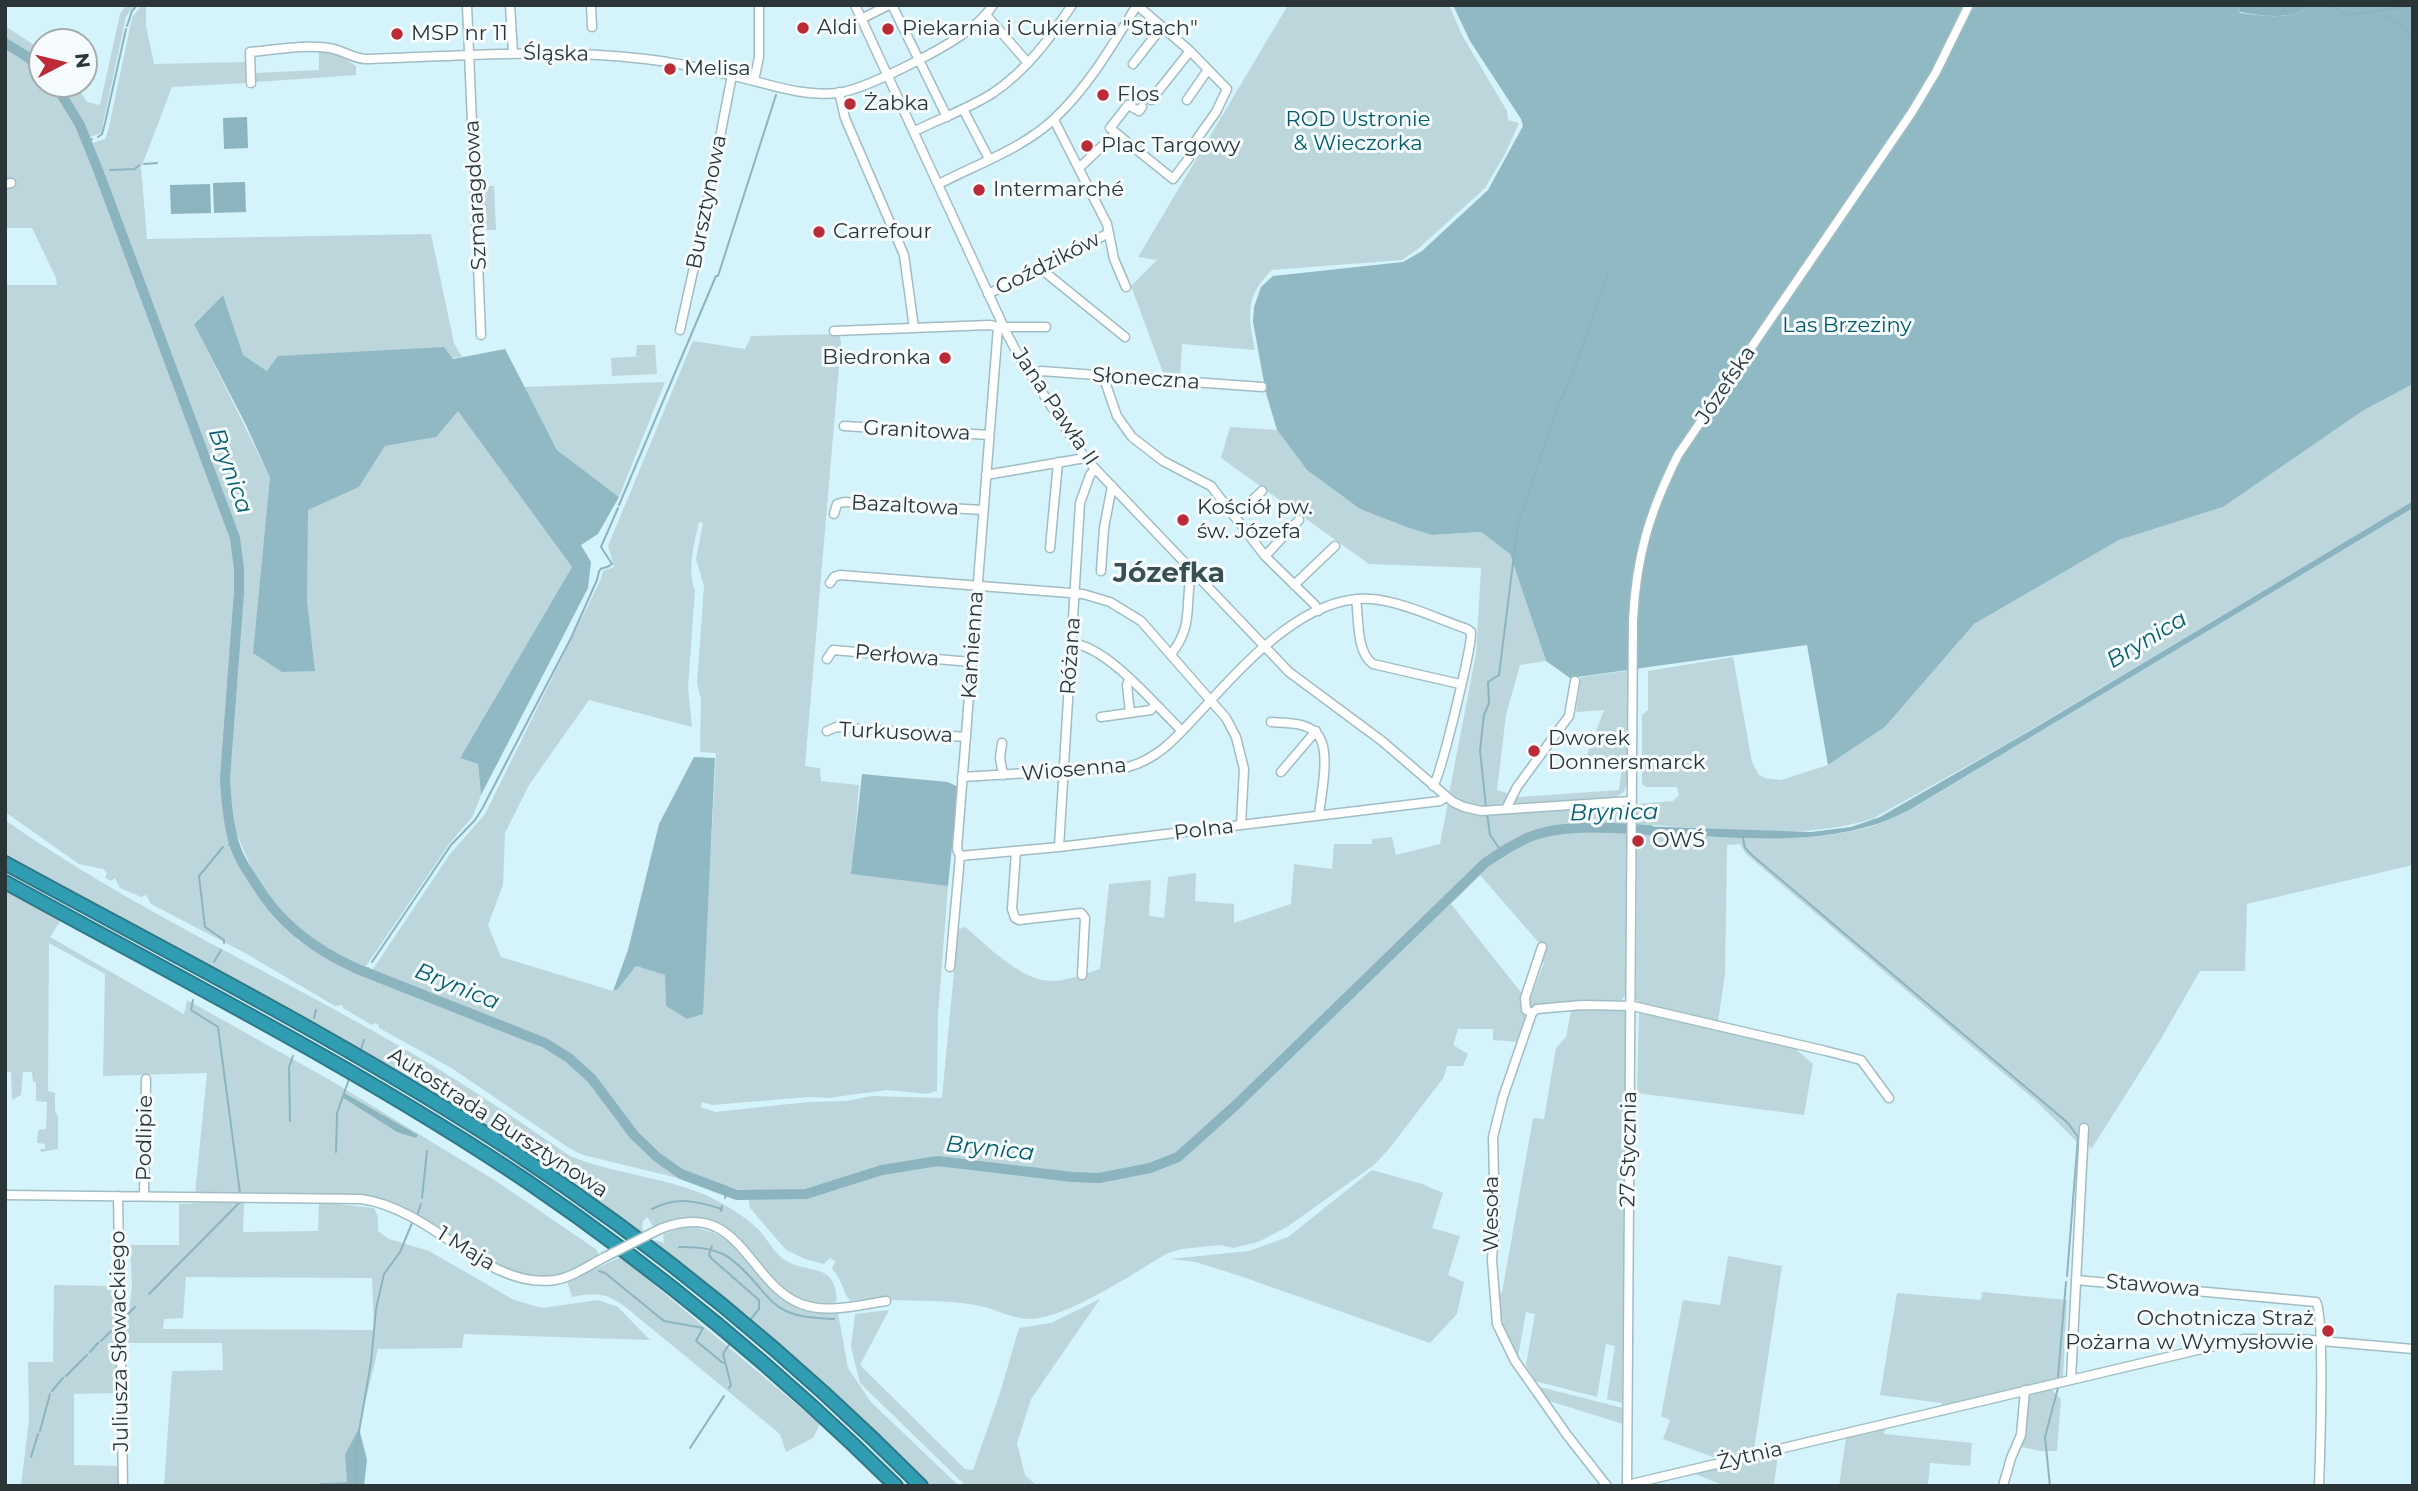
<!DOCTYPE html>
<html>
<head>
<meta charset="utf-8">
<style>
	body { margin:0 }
	#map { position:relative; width:2418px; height:1491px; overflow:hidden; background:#d5f3fb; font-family:Montserrat,sans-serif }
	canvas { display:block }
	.frame { position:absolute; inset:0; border:7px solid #2a3538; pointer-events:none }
	.north { position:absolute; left:28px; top:28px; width:70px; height:70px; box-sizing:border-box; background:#f6fcfd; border:2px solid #a4acae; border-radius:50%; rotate:83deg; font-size:19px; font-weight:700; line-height:28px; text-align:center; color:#2a3538 }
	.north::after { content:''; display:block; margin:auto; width:24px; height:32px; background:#bb2b37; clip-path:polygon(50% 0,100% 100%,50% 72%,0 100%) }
</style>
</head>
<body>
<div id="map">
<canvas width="2418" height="1491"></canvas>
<div class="frame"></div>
<div class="north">N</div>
</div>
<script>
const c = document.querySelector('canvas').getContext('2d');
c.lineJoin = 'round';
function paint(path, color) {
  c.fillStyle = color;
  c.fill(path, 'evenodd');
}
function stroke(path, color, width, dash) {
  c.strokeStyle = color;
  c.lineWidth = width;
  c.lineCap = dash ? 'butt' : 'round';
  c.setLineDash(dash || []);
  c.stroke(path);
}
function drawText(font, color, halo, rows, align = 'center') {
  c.font = font + ' Montserrat,sans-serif';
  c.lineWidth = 6;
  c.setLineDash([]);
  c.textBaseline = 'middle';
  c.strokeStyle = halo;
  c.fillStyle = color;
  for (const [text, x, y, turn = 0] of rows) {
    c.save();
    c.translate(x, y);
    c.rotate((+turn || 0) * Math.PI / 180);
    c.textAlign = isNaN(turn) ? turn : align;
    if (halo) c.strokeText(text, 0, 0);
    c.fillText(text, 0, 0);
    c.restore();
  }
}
const green = new Path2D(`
	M126,5H134L126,17L101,133L90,137L58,84H75L87,102L100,105L120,14Z
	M142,5H146V26L154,64L245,62L247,83L172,87L141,168L147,239L431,234L454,343L462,357L267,371L243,356L223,295L194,323L270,478L315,671L307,599V510L359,487L385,446L435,437L458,410L572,567L460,758L478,764L481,795L473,816L450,843L364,969L329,952L300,931L269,900L251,867L236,832L228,780L244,576L238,538L93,143L105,139L108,131L132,18Z
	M1288,5H1449L1462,35L1507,111L1508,120L1519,123L1505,154L1485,188L1418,249L1402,260L1272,270C1245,296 1248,314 1255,350L1182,344L1180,379L1165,378L1131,286L1157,260L1138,257Z
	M5,26L42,50V67L31,56L5,41Z
	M5,49L18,55L42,75V84H50L75,123L229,534L235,561V596L225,723L223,813L229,837L241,866L261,900L298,940L347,969L511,1033L567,1060L589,1080L637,1143L682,1179L583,1155L569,1148L453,1069L379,1028V1025L376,1023L372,1025L343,1008L342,1005L335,1006L245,953L151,904L146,895L141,897L120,888L115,878L111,881L105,878L107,873L103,869L79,864L5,812V285H57L56,278L32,228H5V188L14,185L12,178L5,180Z
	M319,51L334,52L356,66V75L256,82V73L319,70Z
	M482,186H494L496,230H484Z
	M839,334L841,342L805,766L820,768L821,781L859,785L852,874L948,886L938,1015L937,1091L927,1094L887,1090L828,1098L809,1097L712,1105L702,1102L701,1107L715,1112L808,1102L846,1101L872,1096L942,1098L958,929L965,927C987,945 1022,982 1052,981C1067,981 1086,973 1100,969L1109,884L1151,880L1149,916L1164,918L1168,877L1196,873L1195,901L1234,904V923L1291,904L1294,864L1332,869L1334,844H1372V839L1392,837L1396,855L1440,844L1448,803L1468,812L1622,805L1627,808L1629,816L1626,836V994L1621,1001L1593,1000L1531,1007L1530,999L1544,963L1535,961L1540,944L1480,875L1451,904L1523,995L1521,1006L1526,1019L1520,1042L1493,1040V1029H1458L1453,1045L1468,1054L1463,1066H1447L1444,1077L1389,1149L1374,1165L1287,1227L1258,1242L1233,1248L1220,1245L1182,1249L1168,1253C1135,1272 1065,1320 1028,1319C1009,1318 994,1308 976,1305C948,1300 918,1301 890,1300L885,1298L850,1301C842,1291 842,1278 832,1269L835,1261L830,1258L824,1264L805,1259L786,1250L750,1208L748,1192C728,1186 698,1181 681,1171C640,1148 622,1110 593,1077C579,1062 563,1051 546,1040L371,972L450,854L485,814L601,579L603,571L614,567L608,546L693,341L745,349L751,336ZM699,522L703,523L696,559L704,586L697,684L701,699L700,750L701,752L716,753L703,997L666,975L636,966L618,989L613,991L501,957L488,925L503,885L505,833L529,785L589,700L692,727L688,687L695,591C687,569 694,544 699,522Z
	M637,345H655L657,374L612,376L611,358L645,356H636Z
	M665,382L619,497L557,450L524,387Z
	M2413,384V501L2010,742L1872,819C1796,842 1714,828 1636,824V804L1673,801L1679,795L1677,787H1646L1642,784V715L1648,710V671L1733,657L1752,762L1758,774L1765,778L1781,780L1828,765L1885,727L1974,624L2119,540L2223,507L2364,410Z
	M1230,427L1277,430L1307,470L1360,509L1432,535L1481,532L1510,554L1546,661L1520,665L1506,715L1497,790L1520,797L1619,790L1623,760L1586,757L1604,710L1576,712L1581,677L1632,670L1629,775L1624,792L1614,798L1482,806L1462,802L1449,794L1476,654L1481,568L1369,564L1221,458Z
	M2413,508V865L2247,904L2245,971H2200L2159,1042L2092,1148L2076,1141L2036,1101L1746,854L1740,844L1727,845L1725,974L1718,1022L1640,1003L1636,999L1637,832C1713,836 1790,846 1865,828C1882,824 1898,815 1915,807Z
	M5,820C130,908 269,970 401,1047C459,1080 515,1118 570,1156C617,1175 669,1177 714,1199C729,1207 747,1218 759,1230C768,1240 775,1255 788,1262C812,1274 835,1263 837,1300L833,1304C819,1304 803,1304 791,1296C774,1284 764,1266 751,1251C723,1219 693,1213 654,1228L647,1217L643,1221L642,1228L645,1232L642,1234L517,1144L437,1096L5,855Z
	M5,889L61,920L50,937L184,1014L187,1000L330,1080L496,1181L597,1250L598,1255C592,1262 582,1265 574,1269C513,1300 460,1237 409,1211C394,1203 379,1199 363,1195L195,1194L207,1073L103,1076L105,974L49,943L48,1091L55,1093V1110L58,1117V1149L41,1152L40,1149H45V1144L37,1143L38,1130L46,1129L47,1102L36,1101V1082H33L32,1072H23L21,1095L12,1100L11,1072H5Z
	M1620,1008L1627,1012L1622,1403L1607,1399L1615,1346L1606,1344L1597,1397L1535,1381L1526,1365L1535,1314L1526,1312L1518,1357L1504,1331L1498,1293H1502L1533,1118L1544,1119L1556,1048L1566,1037L1571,1011Z
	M1639,1012L1793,1047L1813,1064L1804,1115L1637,1093Z
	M1372,1170L1422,1184L1443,1193L1432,1228L1460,1236L1448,1275L1464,1282L1457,1314L1430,1343L1243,1277L1196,1262L1170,1259L1249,1251L1288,1237Z
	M244,1201L243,1232L318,1231L319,1202L374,1208L378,1217V1231L389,1239L429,1251L514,1300L542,1308L598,1300L618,1307L650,1340L464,1334L462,1348L378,1349L359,1428L345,1454L347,1482L320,1483L319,1486H164L172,1371L223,1370L222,1343H125L132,1287L130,1245H179V1204ZM186,1277L372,1278L374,1330L163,1329L164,1319L183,1318Z
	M693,1227L712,1232L731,1242L780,1298L800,1310L838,1313L848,1368L871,1402L959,1486H930L826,1384L747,1315L652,1241L656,1240L664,1243L663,1234L678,1229Z
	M1728,1256L1782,1266L1754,1449L1716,1458L1663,1439L1670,1420L1661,1416L1683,1300L1720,1305Z
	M621,1257L820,1424L813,1438L786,1452L780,1434L623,1305C603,1292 594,1293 572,1297L567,1281Z
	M54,1285L116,1286L117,1393L74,1394V1465L119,1466V1486H21L29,1419L28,1362H53Z
	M1982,1292L2067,1300L2063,1377L1942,1406L1941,1403L1880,1395L1897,1293L1981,1300Z
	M1100,1299L1031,1399L1017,1443L1025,1475L1037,1486H966L860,1383L851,1347L855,1314L889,1310L860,1365L965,1469L973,1470L1000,1393L1019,1328L1051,1323Z
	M1536,1386L1623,1408V1424L1546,1400Z
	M2050,1388L2061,1399L2057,1451H2041L2021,1447L2027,1394Z
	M1885,1428L1884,1434L1972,1443L1970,1466L1930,1463L1928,1485L1936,1486H1839L1846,1438Z
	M1778,1453L1774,1486H1725L1692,1473Z`);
const forest = new Path2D(`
	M1453,5H2237L2240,13C2264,16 2290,21 2311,5H2413V384L2364,410L2223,507L2119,540L1974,624L1885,727L1828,765L1807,645L1570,678L1546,661L1510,554L1481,532L1432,535L1407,527L1360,509L1307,470L1277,430L1266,393L1253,322L1254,307L1261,287L1273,276L1403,262L1422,251L1488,190L1523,126L1521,119L1470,41Z
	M223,295L243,355L267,371L278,356L444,347L453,359L505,349L557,450L619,497L598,534L581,545L591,562L588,588L481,795L478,764L460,758L572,567L458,411L436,437L385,446L359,487L308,510L307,599L315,671L282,672L253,653L270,478L246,425L194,324Z
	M694,757L715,758L703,1014L687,1019L666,1006L665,975L636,966L618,989L613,991L628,950L659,824Z
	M862,774L948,782L958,787L948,886L851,874Z
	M359,1428L367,1460L364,1486H319L320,1483L347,1482L345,1454Z`);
const water = new Path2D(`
	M2237,5H2311C2290,21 2264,16 2240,12Z
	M247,117L248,148L224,149L223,118Z
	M245,182L246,212L214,213L213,183Z
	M210,184L211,213L171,214L170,185Z
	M2413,501V508L1911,809C1900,814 1889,820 1877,824C1800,848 1716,836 1637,832V826L1811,832L1851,827L1880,817L2028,732Z
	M344,1093L418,1135L416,1138L397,1132L342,1097Z`);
const stream = new Path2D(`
	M2332,5L2342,13
	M2343,13L2348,15L2413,6
	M2386,15L2413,36
	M127,26L132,11L137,5
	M98,137L102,134L105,123L126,29
	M87,141L92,139
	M144,164L157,163
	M110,170L135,169L139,165
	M99,173L103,172
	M619,505L716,276H718L776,95
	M1486,807L1480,750L1484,715L1489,703L1488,682L1499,675L1518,523L1555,414L1574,370L1609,270
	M1487,813L1490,835L1502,852
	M1743,838L1745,848L1753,856L2068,1123L2078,1137L2067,1276
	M229,845L234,843
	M223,847L199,876L205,927L224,940V943
	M214,962L221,950
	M372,962L451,845L475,820L482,809L571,638L597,580C601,561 601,573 612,564L601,547L618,508
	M364,972L368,968
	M193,1000L191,1010L218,1027L240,1193
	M314,1018L316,1010
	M360,1052L364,1040
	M450,1105L457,1091
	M290,1121L289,1067L293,1056
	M336,1152L337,1113L349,1079
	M422,1198L427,1151
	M725,1198L727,1191
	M652,1209C677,1196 696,1201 722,1209
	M721,1211L722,1206
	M418,1213L421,1204
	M712,1246L709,1254L711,1258L759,1300V1309L750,1320
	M679,1247C719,1246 732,1255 758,1286C766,1295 774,1306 786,1311C801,1318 818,1318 834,1319
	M599,1271L605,1273L664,1321L703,1328L696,1341L723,1363
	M149,1294L240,1202
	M126,1316L135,1307
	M101,1341L111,1331
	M90,1352L98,1343
	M66,1376L87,1355
	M2058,1377L2066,1282
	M729,1388L731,1385L723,1354L730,1343
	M52,1391L63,1378
	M40,1431L50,1394
	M690,1448L724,1396
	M31,1457L38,1434
	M356,1486V1449L371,1362L376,1309L384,1274L400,1252L412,1223
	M2050,1486L2045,1437L2058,1388`);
const river = new Path2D(`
	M5,43L26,56L42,69
	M55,84L80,125L98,170L235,538L239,569V592L225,778C226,800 228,822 234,843C238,857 246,869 254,881C278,922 312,948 355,968L545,1043L569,1058L592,1079L634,1135L657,1157L681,1174L737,1195L806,1194L882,1170L938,1161L1072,1177L1099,1178L1150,1168L1178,1157L1237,1104L1485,863C1498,854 1512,845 1527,838C1562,823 1613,828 1650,830`);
const minor = new Path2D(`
	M467,5L481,335
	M510,5L513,53
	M591,5L592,27
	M855,5L1007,334L1021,360L1085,458L1289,672L1382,741L1453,802L1464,807L1481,811L1631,801
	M892,5L947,117
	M986,15L1028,63
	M861,19L889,5
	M1133,64L1161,28
	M754,81L759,57V5
	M251,83L250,52C275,50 304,44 329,48C344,50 354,60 369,59C463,56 551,48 645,59C675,62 705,69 734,76C770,84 801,97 838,93C867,89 948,47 971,28C980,21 987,14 993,5
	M839,92L845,118L904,255L914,328
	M1151,100L1190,51
	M1187,100L1207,71
	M963,109L989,159
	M1054,120L1107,224L1114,259L1126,287
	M915,131C941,118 968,109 993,93C1027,70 1050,38 1072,5
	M1116,133L1110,128L1128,105L1139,111L1142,107
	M1079,168L1116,133L1173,179L1189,158L1194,143L1216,112L1227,89L1190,51L1137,5
	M5,184L11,183
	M939,184C977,164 1024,148 1055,118C1089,86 1113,44 1137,5
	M1041,269L1125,337
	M988,294L1109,233
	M680,330L700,240L732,75
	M834,331L990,325L998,327
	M1031,374L1041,371L1262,387
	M1103,376L1117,416L1132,437L1163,461L1211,486L1265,556L1315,605L1318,611
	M844,426L989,435
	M986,475L1085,458
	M834,514L837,504L844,502L983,510
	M1235,517L1262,491
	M1050,548L1058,462
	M1265,556L1299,520
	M1101,571L1104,528L1112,486
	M830,583L834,577L840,575L1083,594L1110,602L1141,621L1226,718L1236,737L1244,769L1241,825
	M1294,585L1335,546
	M1356,599C1359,619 1356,652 1373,664L1460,684
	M1072,643C1109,648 1154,704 1182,731
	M1171,654C1195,625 1184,602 1192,569
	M827,659L833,650L971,662
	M1129,680L1127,685L1130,713
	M1101,717L1151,710L1155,704
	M1271,722C1285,723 1302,722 1314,731C1333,744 1321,794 1319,815
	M827,731L836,727L966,737
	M1002,743L1000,758L1003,775
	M1281,772L1316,731
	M962,777L1128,767C1160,758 1177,736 1199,713C1240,669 1303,594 1371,599C1401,601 1438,619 1467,629L1471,632C1472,647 1441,775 1433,786
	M1506,809L1517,787L1569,716L1575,681
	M1059,847L1080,503L1090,475L1095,469
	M1016,851L1012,909L1015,918L1019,920L1081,913L1085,918L1082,975
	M960,856L1059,847L1440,801L1446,797
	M950,967L960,856L957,849L998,327H1046
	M1532,1013L1526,1010L1525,998L1542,947
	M5,1195L361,1199C434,1209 486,1290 555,1280C572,1277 588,1266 603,1258
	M118,1196L123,1486
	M144,1196L146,1079
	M660,1229C741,1197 746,1282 801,1304C827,1314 860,1305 886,1301
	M2076,1280L2316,1302C2325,1314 2320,1460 2319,1486
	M2071,1379L2084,1128
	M1627,1485L2244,1339H2299L2413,1349
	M1607,1486L1567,1435L1532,1385L1515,1361L1497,1324L1492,1260L1495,1220L1493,1137L1503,1097L1532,1013L1537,1009L1582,1005L1633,1006L1826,1051L1861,1060L1889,1098
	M1627,1486L1633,621C1636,557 1649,513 1678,455L1912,112L1936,72L1969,5
	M2003,1486L2011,1458L2021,1435L2025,1390`);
const highway = new Path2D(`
	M5,863C175,956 349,1044 511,1150C659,1247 796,1360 921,1486
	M5,882C181,979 361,1070 528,1182C660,1272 783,1374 896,1486`);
const minorBridge = new Path2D(`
	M603,1258L660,1229`);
const markers = [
	[803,28,7,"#bb2b37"],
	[888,29,7,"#bb2b37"],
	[397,34,7,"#bb2b37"],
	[670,69,7,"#bb2b37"],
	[1103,95,7,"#bb2b37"],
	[850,104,7,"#bb2b37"],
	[1087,146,7,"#bb2b37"],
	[979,190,7,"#bb2b37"],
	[819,232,7,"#bb2b37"],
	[945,358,7,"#bb2b37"],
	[1183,520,7,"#bb2b37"],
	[1534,751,7,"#bb2b37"],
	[1638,841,7,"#bb2b37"],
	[2328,1331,7,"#bb2b37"]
];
const poiNames = [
	["Aldi",817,28],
	["Piekarnia i Cukiernia \"Stach\"",902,29],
	["MSP nr 11",411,34],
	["Melisa",684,69],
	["Flos",1117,95],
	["Żabka",864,104],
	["Plac Targowy",1101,146],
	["Intermarché",993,190],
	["Carrefour",833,232],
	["Biedronka",931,358,"right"],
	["Kościół pw.",1197,508],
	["św. Józefa",1197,532],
	["Dworek",1548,739],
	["Donnersmarck",1548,763],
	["OWŚ",1652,841],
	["Ochotnicza Straż",2314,1319,"right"],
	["Pożarna w Wymysłowie",2314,1343,"right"]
];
const streetNames = [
	["Śląska",556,54,1],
	["Szmaragdowa",476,195,-93],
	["Bursztynowa",707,202,-79],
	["Goździków",1048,264,-27],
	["Słoneczna",1146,379,4],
	["Józefska",1726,385,-56],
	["Jana Pawła II",1055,407,56],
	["Granitowa",917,431,3],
	["Bazaltowa",905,506,3],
	["Kamienna",973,645,-86],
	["Perłowa",897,656,5],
	["Różana",1071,656,-86],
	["Turkusowa",896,733,3],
	["Wiosenna",1074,770,-5],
	["Polna",1204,830,-7],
	["Autostrada Bursztynowa",498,1123,33],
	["Podlipie",145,1138,-89],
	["27 Stycznia",1629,1149,-89],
	["Wesoła",1492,1214,-90],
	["1 Maja",466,1249,32],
	["Stawowa",2153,1286,5],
	["Juliusza Słowackiego",120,1341,-91],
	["Żytnia",1750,1456,-13]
];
const parkNames = [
	["ROD Ustronie",1358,120],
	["& Wieczorka",1358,144],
	["Las Brzeziny",1847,326]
];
const waterNames = [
	["Brynica",230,471,70],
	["Brynica",2147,640,-31],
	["Brynica",1614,813,-1],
	["Brynica",457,987,22],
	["Brynica",990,1149,6]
];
const districtNames = [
	["Józefka",1169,574]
];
paint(green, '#bdd6dc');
paint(forest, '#90b9c4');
paint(water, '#8bb4bf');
stroke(stream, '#8bb4bf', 2);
stroke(river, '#8bb4bf', 10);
stroke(minor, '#a0bdc4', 11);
stroke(highway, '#2e7988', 16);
stroke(minor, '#fff', 8);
stroke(highway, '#309db3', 12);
stroke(minorBridge, '#a0bdc4', 11, []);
stroke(minorBridge, '#fff', 8);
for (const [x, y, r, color] of markers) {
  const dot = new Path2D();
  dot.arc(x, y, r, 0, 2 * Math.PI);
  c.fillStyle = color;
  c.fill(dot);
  stroke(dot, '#f6fcfd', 2.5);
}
drawText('21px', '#2a3538', '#f6fcfd', poiNames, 'left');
drawText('21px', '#2a3538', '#f6fcfd', streetNames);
drawText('21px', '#005a6a', '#f6fcfd', parkNames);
drawText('italic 23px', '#045d6c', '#f6fcfd', waterNames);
drawText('bold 28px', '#365056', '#f6fcfd', districtNames);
</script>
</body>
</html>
